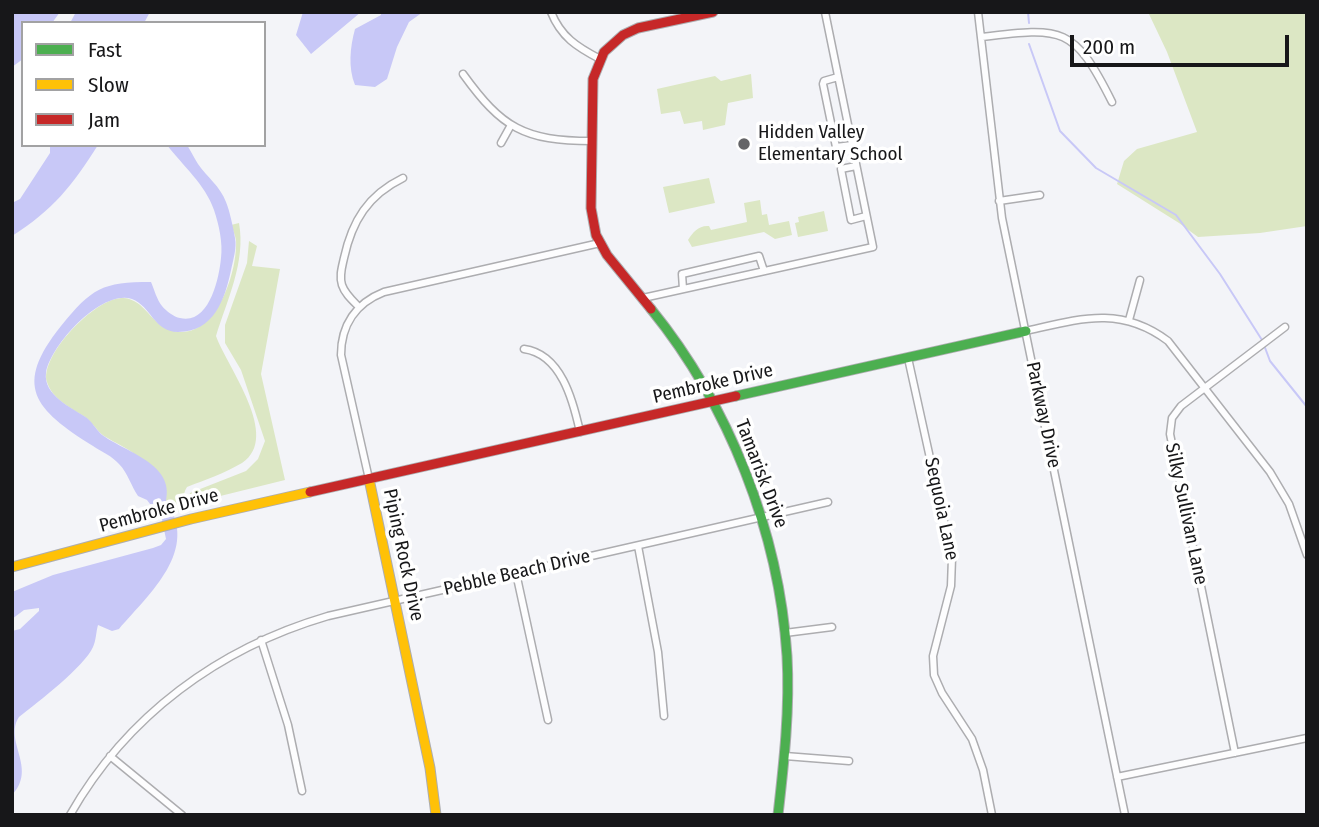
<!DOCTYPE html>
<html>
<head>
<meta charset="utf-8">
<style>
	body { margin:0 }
	#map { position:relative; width:1319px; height:827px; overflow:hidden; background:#f3f4f8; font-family:"Fira Sans Condensed",sans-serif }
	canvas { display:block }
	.frame { position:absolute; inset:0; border:14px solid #171719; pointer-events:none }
	.legend { position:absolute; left:21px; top:21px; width:245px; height:126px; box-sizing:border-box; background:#fff; border:2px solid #a2a2a3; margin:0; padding:9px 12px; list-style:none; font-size:21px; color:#171719 }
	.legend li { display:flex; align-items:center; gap:14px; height:35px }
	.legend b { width:35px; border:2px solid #a2a2a3 }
	.scale { position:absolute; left:1070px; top:35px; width:219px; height:32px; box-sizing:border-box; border:4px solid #171719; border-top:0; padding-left:9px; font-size:21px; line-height:24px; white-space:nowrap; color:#171719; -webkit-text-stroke:5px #fff; paint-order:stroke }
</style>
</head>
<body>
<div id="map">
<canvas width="1319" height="827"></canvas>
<div class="frame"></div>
<ul class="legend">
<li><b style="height:9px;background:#4caf50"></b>Fast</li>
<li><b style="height:9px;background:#ffc107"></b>Slow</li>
<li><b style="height:9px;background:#c62828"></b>Jam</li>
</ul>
<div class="scale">200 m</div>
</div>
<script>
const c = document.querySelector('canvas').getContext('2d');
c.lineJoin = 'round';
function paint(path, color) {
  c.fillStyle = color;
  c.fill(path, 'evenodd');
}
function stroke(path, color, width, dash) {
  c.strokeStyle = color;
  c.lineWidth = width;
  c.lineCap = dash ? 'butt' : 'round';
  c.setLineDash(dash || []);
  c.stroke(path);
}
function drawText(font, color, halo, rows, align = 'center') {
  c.font = font + ' "Fira Sans Condensed",sans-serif';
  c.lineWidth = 7;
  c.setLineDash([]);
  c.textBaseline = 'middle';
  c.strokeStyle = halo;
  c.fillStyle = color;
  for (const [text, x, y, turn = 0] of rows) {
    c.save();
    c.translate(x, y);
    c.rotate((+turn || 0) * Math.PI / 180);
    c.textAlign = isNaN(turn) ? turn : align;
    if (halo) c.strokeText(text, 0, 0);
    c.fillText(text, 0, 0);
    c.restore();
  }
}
const green = new Path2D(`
	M1148,12H1307V226L1260,233L1198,237L1179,223L1117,184L1124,161L1137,149L1197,132L1167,52Z
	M751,74L753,98L728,103L725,125L703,130L702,121L684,124L680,111L661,114L657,89L715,76L721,81Z
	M709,178L715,203L669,213L663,187Z
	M760,200L762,215L767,214L769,225L789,221L792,235L775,239L764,232L692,247L688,240C693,232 699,225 709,226L711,230L747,222L744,203Z
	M824,211L828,231L798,237L795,223L799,222L798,217Z
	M239,223C246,262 227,300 216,336C227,367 282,437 242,463C225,473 205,480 187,487C181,496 185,502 192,509L174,513C162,496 153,474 140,459C131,449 115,443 104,436C97,431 92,422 85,417C71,408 52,399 47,382C39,356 97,295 124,298C145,300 151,324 170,330C214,345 238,273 236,240C235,235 233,230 231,225Z
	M249,241L257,246L252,266L280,269L261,374L285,480L192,503L189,497L190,493L246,471L258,459L265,441L241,370L225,343V325L247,263Z`);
const water = new Path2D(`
	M12,12H60L52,23H23V59L12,67Z
	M76,12H150L144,23H70Z
	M303,12H361L311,54L296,35Z
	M381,12H423L409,22L397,47L387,79L375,87L355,85C348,68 350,47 355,29L381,15Z
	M50,145H98C73,185 52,211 12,236V203L20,199L50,153Z
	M167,145H187C191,151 194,158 198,164C207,177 220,186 226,202C230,212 233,227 235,238C237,248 233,260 231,270C225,299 214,332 178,332C154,332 151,306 132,299C101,289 50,346 46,373C43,395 72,408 87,418C92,422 96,429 101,434C124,452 175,463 166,501C200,550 150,593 119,629L112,631L98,625C96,632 96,641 93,647C84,667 38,702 19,717C3,741 38,768 12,795V631L20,629L39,611V608L24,610L12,619V592L53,575L153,548L161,545L166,539L159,505L150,504L147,500L138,496C131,486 128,473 119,464C112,456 102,452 93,446C34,409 13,386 61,326C92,288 102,282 151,282C154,289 157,300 162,306C166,311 174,317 180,318C209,325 219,279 221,258C223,243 219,225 214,210C205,184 183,166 167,145Z`);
const stream = new Path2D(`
	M1028,12L1029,23
	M1029,44L1060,131L1096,168L1176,215L1220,274L1262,340
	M1264,345L1270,361L1307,407`);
const street = new Path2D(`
	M551,12C561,37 577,47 600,59
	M978,12L1002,218L1125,815
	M982,37C1063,27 1074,26 1112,102
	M463,74C502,128 524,141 592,141
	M838,77L824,81L823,84L836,147L852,145
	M501,143L511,125
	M856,166L841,169L851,220L866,216
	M999,201L1040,195
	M683,289L682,274L759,256L764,271
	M643,298L873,247L825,12
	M359,307C352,300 345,294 342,285C339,276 342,267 344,258C352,221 368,195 403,178
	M1129,320L1140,280
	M1026,331C1079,319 1120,305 1168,341L1270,472L1289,504L1307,555
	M524,349C561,354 573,400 580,432
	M908,358L952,558L951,586L933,656L934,675L942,693L972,739L983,770L992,815
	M369,479L341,355C341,325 356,303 384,292L600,243
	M638,546L658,652L664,716
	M516,573L548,720
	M785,633L832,627
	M261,640L288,725L302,791
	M1235,753L1170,434L1172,418L1181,406L1285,327
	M110,756L182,815
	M785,756L849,761
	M1117,777L1307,738
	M70,815C127,715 219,648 328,616L828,502`);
const fast = new Path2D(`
	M651,309C729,405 779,532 787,656C790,709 784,762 778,815
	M736,396L1026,331`);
const slow = new Path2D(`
	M369,479L430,768L436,815
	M12,567L191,519L310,492`);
const jam = new Path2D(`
	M651,309L607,255L596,235L591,208L593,79L604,52L623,35L638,28L713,12
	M310,492L736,396`);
const markers = [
	[744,144,7,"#646467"]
];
const poiNames = [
	["Hidden Valley",758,133],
	["Elementary School",758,155]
];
const streetNames = [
	["Pembroke Drive",713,384,-13],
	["Parkway Drive",1043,415,78],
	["Tamarisk Drive",761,474,69],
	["Sequoia Lane",941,509,78],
	["Pembroke Drive",159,511,-15],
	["Silky Sullivan Lane",1186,514,78],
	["Piping Rock Drive",403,555,78],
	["Pebble Beach Drive",517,573,-13]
];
paint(green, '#dce7c4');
paint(water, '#c8c8f7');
stroke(stream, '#c8c8f7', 2);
stroke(street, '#adadb0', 9);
stroke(fast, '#adadb0', 11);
stroke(slow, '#adadb0', 11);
stroke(jam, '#adadb0', 11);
stroke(street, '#fdfdfe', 6);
stroke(fast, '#4caf50', 9);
stroke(slow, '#ffc107', 9);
stroke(jam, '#c62828', 9);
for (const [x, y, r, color] of markers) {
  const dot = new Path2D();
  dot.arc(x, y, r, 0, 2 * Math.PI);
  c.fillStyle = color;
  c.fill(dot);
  stroke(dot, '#fff', 2.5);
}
drawText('19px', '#171719', '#fff', poiNames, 'left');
drawText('19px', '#171719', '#fff', streetNames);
</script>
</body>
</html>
